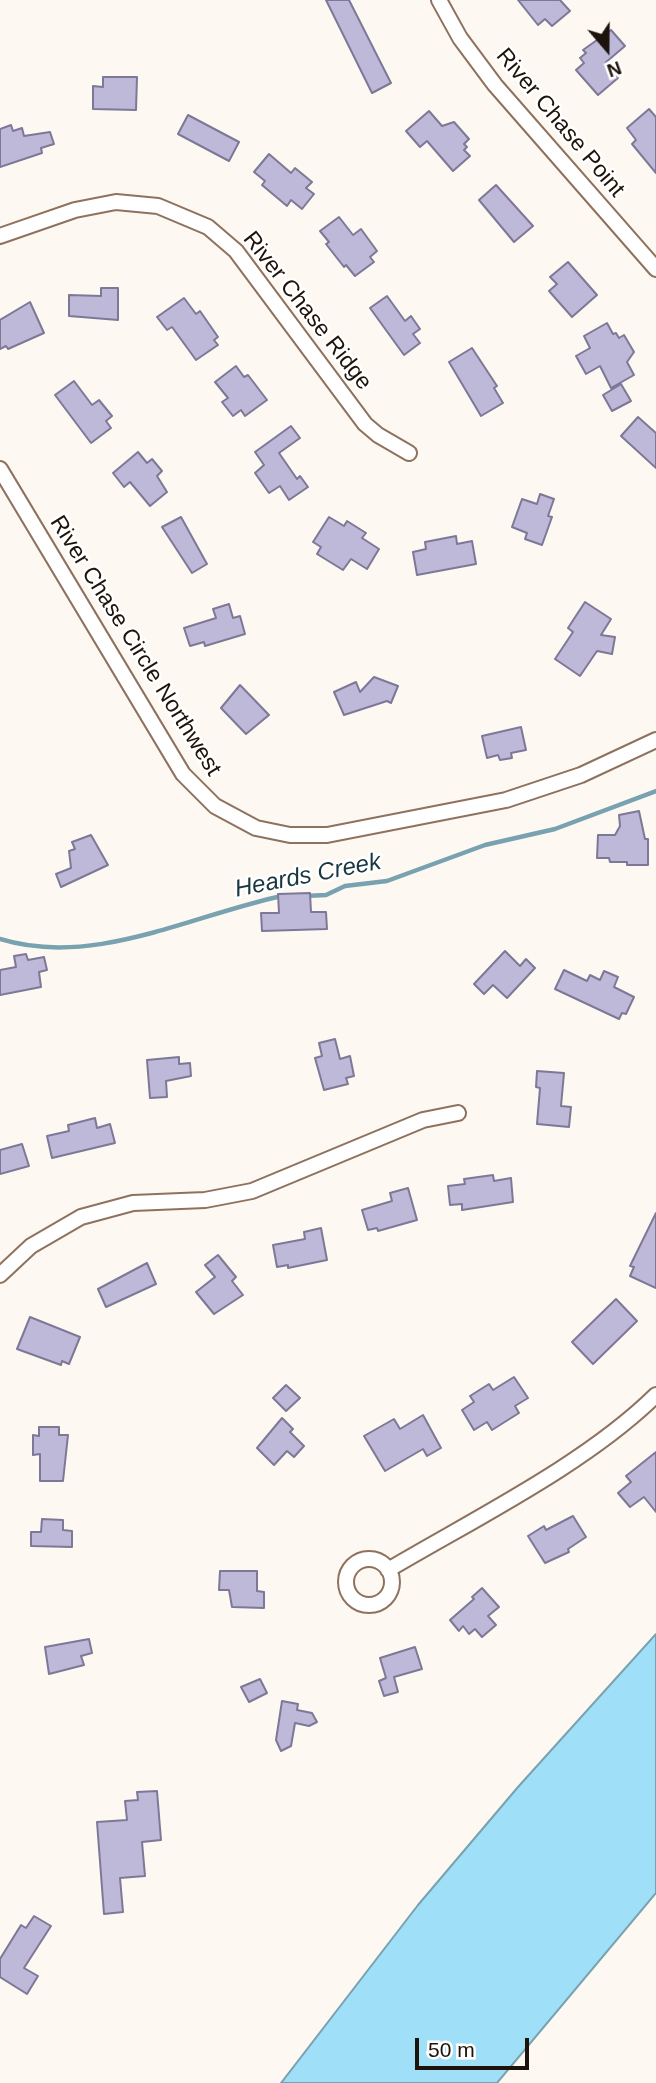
<!DOCTYPE html>
<html>
<head>
<meta charset="utf-8">
<style>
	body { margin:0 }
	#map { position:relative; width:656px; height:2083px; overflow:hidden; background:#fef8f3; font-family:Helvetica,sans-serif }
	canvas { display:block }
	.north { position:absolute; left:572px; top:14px; width:70px; height:70px; -webkit-text-stroke:5px #fff; paint-order:stroke; rotate:160deg; font-size:19px; font-weight:700; line-height:28px; text-align:center; color:#1d130a }
	.north::after { content:''; display:block; margin:auto; width:24px; height:32px; background:#1d130a; clip-path:polygon(50% 0,100% 100%,50% 72%,0 100%) }
	.scale { position:absolute; left:415px; top:2038px; width:114px; height:32px; box-sizing:border-box; border:4px solid #1d130a; border-top:0; padding-left:9px; font-size:21px; line-height:24px; white-space:nowrap; color:#1d130a; -webkit-text-stroke:5px #fff; paint-order:stroke }
</style>
</head>
<body>
<div id="map">
<canvas width="656" height="2083"></canvas>
<div class="north">N</div>
<div class="scale">50 m</div>
</div>
<script>
const c = document.querySelector('canvas').getContext('2d');
c.lineJoin = 'round';
function paint(path, color) {
  c.fillStyle = color;
  c.fill(path, 'evenodd');
}
function stroke(path, color, width, dash) {
  c.strokeStyle = color;
  c.lineWidth = width;
  c.lineCap = dash ? 'butt' : 'round';
  c.setLineDash(dash || []);
  c.stroke(path);
}
function drawText(font, color, halo, rows, align = 'center') {
  c.font = font + ' Helvetica,sans-serif';
  c.lineWidth = 5;
  c.setLineDash([]);
  c.textBaseline = 'middle';
  c.strokeStyle = halo;
  c.fillStyle = color;
  for (const [text, x, y, turn = 0] of rows) {
    c.save();
    c.translate(x, y);
    c.rotate((+turn || 0) * Math.PI / 180);
    c.textAlign = isNaN(turn) ? turn : align;
    if (halo) c.strokeText(text, 0, 0);
    c.fillText(text, 0, 0);
    c.restore();
  }
}
const water = new Path2D(`
	M656,1634V1893L497,2083H281L418,1905L518,1787Z`);
const stream = new Path2D(`
	M305,896L326,895L345,886L387,881L485,845L555,829L656,791
	M0,939C93,968 192,915 282,896`);
const building = new Path2D(`
	M326,0H349L391,83L372,93Z
	M518,0H560L570,11L552,26L545,19L538,25Z
	M611,30L625,46L605,63L618,78L598,95L576,70L584,63L580,58L586,53L583,50Z
	M103,77H137L136,110L93,109V86L103,87Z
	M649,109L656,117V173L632,144L636,140L627,128Z
	M429,111L442,126L454,122L469,139L464,144L467,147L464,150L470,156L453,171L427,141L420,147L406,131Z
	M188,115L239,142L229,161L178,134Z
	M11,125L13,131L22,128L24,136L50,132L54,144L41,148L42,153L0,167V129Z
	M269,154L291,173L295,168L312,182L306,188L314,194L302,209L291,200L287,206L262,185L265,181L254,172Z
	M496,185L533,226L514,242L479,200Z
	M339,217L353,235L361,229L377,251L370,257L374,262L355,276L346,265L344,267L326,244L329,242L320,231Z
	M568,262L597,295L572,317L549,291L557,284L550,277Z
	M101,288H118V320L69,316V295L101,296Z
	M387,296L405,321L411,316L420,329L413,334L420,343L404,355L370,308Z
	M184,298L196,314L200,311L218,337L214,340L218,345L196,360L172,327L167,330L157,317Z
	M30,302L44,333L8,349L6,346L0,349V320Z
	M607,323L613,334L616,333L619,338L624,335L634,352L627,362L634,375L611,388L600,366L586,374L576,356L590,348L584,336Z
	M472,348L497,386L494,388L503,403L481,416L449,362Z
	M236,366L244,377L248,375L267,400L245,416L241,410L233,416L222,402L228,398L215,382Z
	M74,381L92,405L99,400L112,416L106,421L111,428L91,443L55,395Z
	M621,384L631,401L612,411L603,395Z
	M638,417L656,433V468L621,436Z
	M291,426L300,438L279,453L297,479L300,476L308,487L289,500L280,486L269,493L255,473L264,465L255,452Z
	M138,452L147,463L152,459L162,471L157,476L167,492L150,506L130,482L124,487L113,473Z
	M540,494L554,499L548,516L552,517L542,545L525,539L527,533L512,527L522,499L537,504Z
	M181,517L207,564L192,573L162,527Z
	M329,517L344,526L347,521L366,533L362,538L379,549L367,569L351,559L343,570L317,554L321,547L313,542Z
	M456,536L457,544L472,541L476,564L417,575L413,552L426,549L425,542Z
	M585,602L611,619L601,635L615,637L612,654L597,651L580,676L555,659L573,632L568,628Z
	M229,604L233,618L240,616L245,634L205,646L204,642L190,646L184,628L216,618L213,609Z
	M374,677L398,686L391,703L387,701L344,715L334,692L356,682L360,692Z
	M240,685L269,715L246,734L221,708Z
	M521,727L526,750L511,753L512,758L500,760L498,755L487,758L482,736Z
	M639,811L645,839H648V865H627V862H610L609,858H597L598,835H615L620,826L619,815Z
	M91,835L108,865L61,887L56,874L71,868L69,851L75,849L72,842Z
	M310,893L311,912H326L327,929L262,931L261,913H279L278,894Z
	M505,951L520,966L526,959L535,968L507,998L493,985L484,994L474,984Z
	M26,954L28,960L44,957L47,970L39,972L41,987L0,995V970L16,967L14,956Z
	M564,970L587,981L590,975L600,980L604,971L618,977L614,987L634,997L626,1014L622,1013L619,1019L555,989Z
	M335,1039L340,1059L350,1056L354,1076L346,1078L348,1084L324,1090L315,1058L322,1056L319,1043Z
	M179,1057V1064L190,1063L191,1076L166,1081L167,1097L150,1098L147,1060Z
	M537,1071L564,1073L561,1106L571,1107L569,1127L537,1124L540,1088L536,1087Z
	M95,1118L97,1128L110,1124L115,1143L52,1158L47,1136L69,1131L68,1125Z
	M22,1144L29,1166L0,1174V1150Z
	M493,1175L494,1181L511,1178L513,1202L462,1210V1204L450,1205L448,1186L465,1184L464,1179Z
	M408,1188L417,1220L378,1231L377,1228L368,1230L362,1210L392,1201L390,1193Z
	M656,1213V1288L630,1276L634,1267L630,1266Z
	M321,1228L327,1260L288,1268V1265L277,1267L273,1245L305,1239L304,1232Z
	M218,1255L236,1277L232,1281L243,1295L214,1314L196,1292L215,1277L205,1265Z
	M147,1263L156,1284L106,1307L98,1289Z
	M616,1299L637,1321L593,1364L572,1342Z
	M30,1317L80,1337L69,1364L62,1361L61,1365L17,1349Z
	M514,1377L528,1398L515,1406L519,1413L492,1430L487,1422L474,1430L462,1410L474,1402L470,1396L489,1384L493,1390Z
	M286,1385L300,1398L286,1411L273,1398Z
	M423,1415L441,1448L427,1456L423,1449L385,1471L364,1436L394,1419L400,1429Z
	M282,1418L293,1429L290,1432L304,1446L294,1457L287,1451L274,1465L257,1448Z
	M39,1427H59V1435H68L63,1481H40V1454L33,1455V1435L39,1436Z
	M656,1452V1512L644,1497L630,1507L618,1493L631,1482L626,1476Z
	M573,1516L586,1537L568,1549L569,1552L545,1563L528,1536L544,1526L546,1530Z
	M42,1519L63,1520V1530L72,1531V1547L31,1546V1532H41Z
	M220,1571H257V1591L264,1592V1608L232,1607L229,1590H219Z
	M482,1588L499,1607L488,1616L496,1625L482,1637L475,1629L469,1634L463,1626L459,1631L450,1620L474,1599L472,1597Z
	M89,1639L92,1653L81,1656L84,1665L49,1674L45,1647Z
	M415,1647L422,1669L394,1677L398,1692L384,1696L379,1681L386,1678L380,1658Z
	M260,1679L267,1693L249,1702L241,1687Z
	M282,1701L298,1704L297,1710L312,1713L317,1722L309,1726L295,1723L291,1746L281,1751L276,1740Z
	M157,1791L161,1840L142,1842L145,1876L120,1878L123,1912L104,1914L97,1822L127,1820L125,1801L138,1800L137,1792Z
	M34,1916L51,1926L24,1968L38,1976L27,1994L0,1977V1959L21,1925L26,1928Z`);
const minor = new Path2D(`
	M439,0L460,38L495,85L656,269
	M0,236L75,210L116,202L158,206L208,227L236,251L365,424L378,435L409,453
	M0,469L183,774L215,806L256,828L290,835H327L506,800L581,775L656,740
	M0,1275L31,1246L81,1217L133,1203L205,1200L252,1191L423,1120L458,1113
	M346 1582a23 23 0 1 1 46 0a23 23 0 1 1-46 0Z
	M388,1570C474,1519 586,1464 656,1395`);
const streetNames = [
	["River Chase Point",560,123,50],
	["River Chase Ridge",307,311,52],
	["River Chase Circle Northwest",135,646,58]
];
const waterNames = [
	["Heards Creek",308,876,-11]
];
paint(water, '#9fdff7');
stroke(water, '#78a2b0', 2);
stroke(stream, '#78a2b0', 4.5);
paint(building, '#beb8d9');
stroke(building, '#7e7897', 2);
stroke(minor, '#8e725d', 18);
stroke(minor, '#fff', 14);
drawText('23px', '#1d130a', '#fff', streetNames);
drawText('italic 24px', '#173640', '#fff', waterNames);
</script>
</body>
</html>
